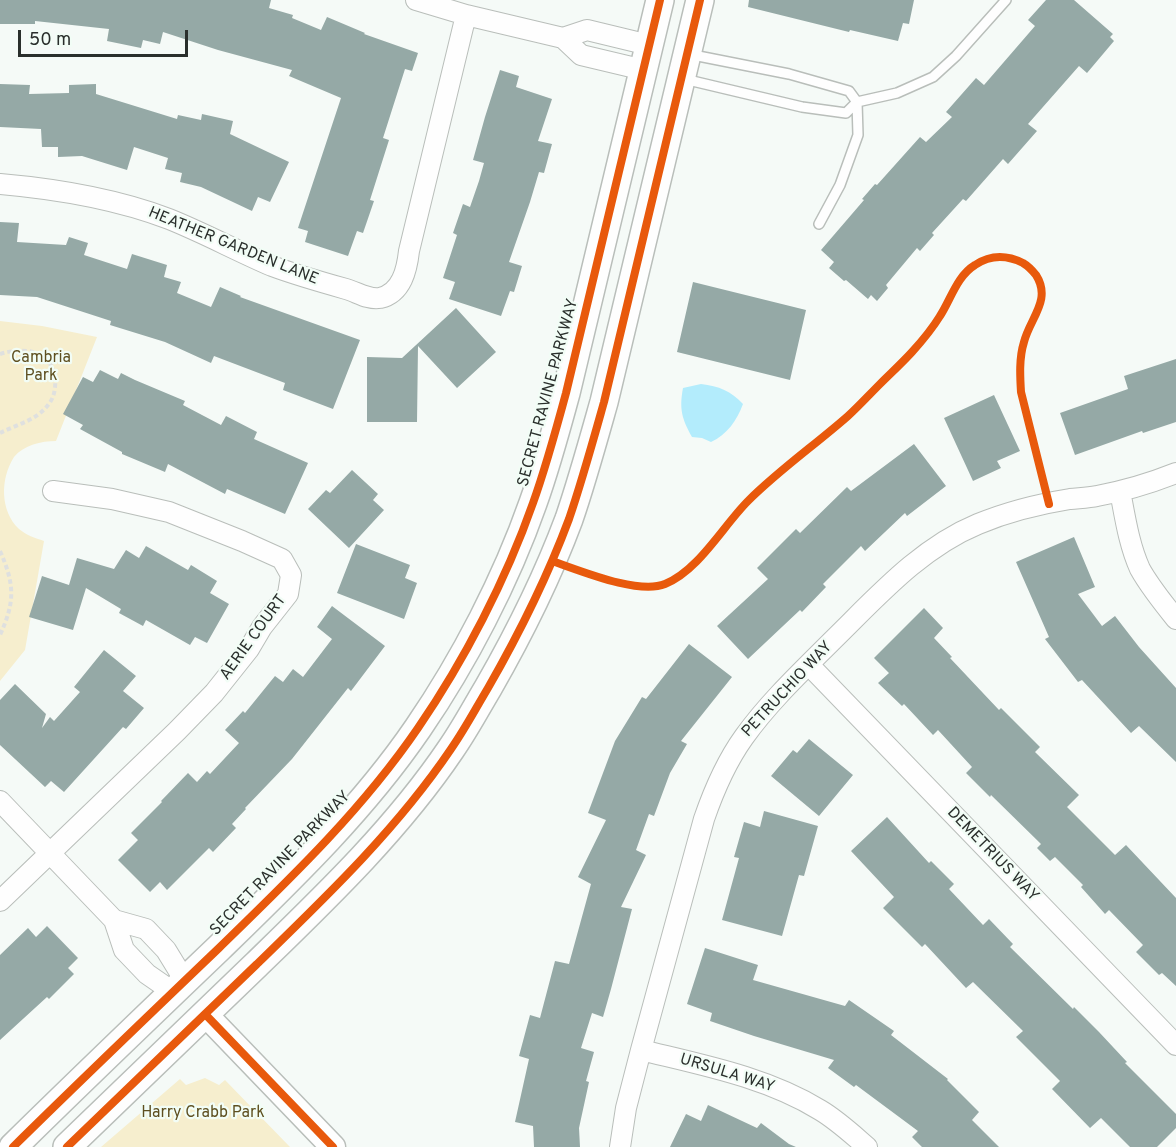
<!DOCTYPE html>
<html>
<head>
<meta charset="utf-8">
<style>
	body { margin:0 }
	#map { position:relative; width:1176px; height:1147px; overflow:hidden; background:#f5faf7; font-family:Overpass,sans-serif }
	canvas { display:block }
	.scale { position:absolute; left:18px; top:30px; width:170px; height:27px; box-sizing:border-box; border:3px solid #2a2f2c; border-top:0; padding-left:8px; font-size:18px; line-height:21px; white-space:nowrap; color:#2a2f2c; -webkit-text-stroke:4px #f2fdf6; paint-order:stroke }
</style>
</head>
<body>
<div id="map">
<canvas width="1176" height="1147"></canvas>
<div class="scale">50 m</div>
</div>
<script>
const c = document.querySelector('canvas').getContext('2d');
c.lineJoin = 'round';
function paint(path, color) {
  c.fillStyle = color;
  c.fill(path, 'evenodd');
}
function stroke(path, color, width, dash) {
  c.strokeStyle = color;
  c.lineWidth = width;
  c.lineCap = dash ? 'butt' : 'round';
  c.setLineDash(dash || []);
  c.stroke(path);
}
function drawText(font, color, halo, rows, align = 'center') {
  c.font = font + ' Overpass,sans-serif';
  c.lineWidth = 4.5;
  c.setLineDash([]);
  c.textBaseline = 'middle';
  c.strokeStyle = halo;
  c.fillStyle = color;
  for (const [text, x, y, turn = 0] of rows) {
    c.save();
    c.translate(x, y);
    c.rotate((+turn || 0) * Math.PI / 180);
    c.textAlign = isNaN(turn) ? turn : align;
    if (halo) c.strokeText(text, 0, 0);
    c.fillText(text, 0, 0);
    c.restore();
  }
}
const green = new Path2D(`
	M0,321L42,326L97,337L56,441C41,441 24,445 14,457C0,479 0,511 19,529C26,535 35,538 44,541L25,650L0,681Z
	M205,1078L219,1085L225,1080L290,1147H101L180,1079L186,1085Z`);
const water = new Path2D(`
	M701,384C719,386 731,391 743,404C737,420 727,435 711,442L702,438L692,437C682,419 679,409 683,388Z`);
const building = new Path2D(`
	M0,0H271L269,8L293,15L292,18L321,30L327,17L365,33L364,34L418,53L412,71L405,69L383,138L389,140L370,200L374,201L363,233L357,231L348,256L305,242L308,231L298,228L341,98L289,76L292,70L218,50L163,32L160,44L143,40L141,48L107,41L109,29L35,21V24H0Z
	M749,0H914L909,24L903,23L898,41L850,30L849,32L748,7Z
	M1046,0H1074L1113,34L1110,37L1114,41L1087,73L1079,66L1028,124L1037,131L1008,164L1003,159L966,201L963,199L932,233L934,235L920,251L917,248L886,285L888,288L877,301L871,295L868,299L846,280L844,281L829,268L834,262L821,250L864,200L862,199L875,184L877,185L920,137L926,142L952,117L946,112L976,78L984,85L1035,26L1028,20Z
	M500,70L519,76L516,87L552,99L538,141L552,144L544,173L539,172L530,202L509,262L522,266L514,292L510,291L501,316L449,299L455,282L443,278L457,235L453,233L463,204L470,207L479,181L484,163L473,160L485,117Z
	M0,84L30,85L29,94L69,93V85L96,84V94L177,119L178,115L201,120L202,114L233,121L230,134L289,162L270,202L258,197L252,211L201,187L180,182L182,173L165,169L168,158L134,147L127,170L82,156L58,157V147H42L41,129L0,127Z
	M0,222L19,223L17,242L66,245L69,237L88,243L84,255L127,269L132,254L167,265L164,277L181,282L177,293L211,307L220,287L241,296L240,297L360,340L333,409L283,390L285,383L214,356L211,363L165,342L110,325L111,321L37,297L0,295Z
	M693,282L806,310L790,380L677,352Z
	M456,308L496,352L457,388L418,346L417,422H367V357L402,358Z
	M1176,359V422L1143,433L1142,431L1075,455L1060,413L1128,389L1124,376Z
	M100,370L118,379L121,373L135,380L185,401L183,405L221,425L226,416L257,432L254,439L308,463L285,514L227,489L225,494L168,464L165,472L122,454V452L80,429L83,425L63,414L83,377L93,382Z
	M994,395L1020,451L997,461L1001,468L973,481L944,418Z
	M914,444L946,486L907,516L905,513L865,551L861,546L823,584L826,587L802,612L800,610L748,659L717,626L768,579L757,568L796,529L800,533L847,487L851,491Z
	M352,470L378,494L373,500L384,510L349,548L308,509L326,490L330,493Z
	M1074,537L1095,587L1078,594L1102,626L1115,616L1139,647L1176,688V762L1139,726L1131,733L1082,680L1078,682L1045,639L1049,637L1016,562Z
	M356,544L410,565L405,578L417,583L404,619L337,593Z
	M146,546L188,570L191,565L217,581L210,593L229,604L207,643L195,637L190,645L146,620L143,626L119,613L121,609L86,588L73,630L29,617L42,576L69,585L77,558L114,569L126,550L139,558Z
	M332,606L385,646L351,691L348,688L292,759L245,808L246,809L232,824L236,828L213,852L209,848L167,890L160,882L150,892L118,860L138,840L131,833L162,802L161,801L188,773L197,782L207,771L210,774L239,743L225,730L243,711L245,713L275,676L283,682L293,669L303,677L332,639L317,627Z
	M924,608L943,628L934,638L952,657L950,658L999,710L1001,708L1040,747L1035,752L1079,795L1067,807L1115,855L1126,845L1176,898V986L1162,973L1159,975L1136,952L1143,945L1109,910L1105,914L1081,887L1083,885L1055,857L1050,861L1037,848L1041,844L991,795L990,797L966,773L972,767L938,730L933,735L904,704L902,706L878,683L889,673L874,658Z
	M689,644L732,677L681,741L687,744L670,773L654,816L649,814L636,850L646,855L621,907L632,909L611,989L603,1017L592,1013L581,1048L594,1052L586,1081L589,1082L579,1128L580,1147H534L533,1126L515,1122L529,1059L519,1056L530,1015L540,1018L555,961L569,964L591,884L578,877L606,820L588,813L615,741L642,697L646,699Z
	M104,650L136,676L123,691L144,708L126,729L123,727L64,792L51,781L45,787L0,745V700L15,684L46,714L42,728L50,717L54,721L80,692L74,687Z
	M809,739L853,775L819,816L771,776L793,750L797,753Z
	M764,811L818,826L804,876L799,875L782,936L722,920L739,858L734,857L744,822L760,827Z
	M887,817L929,863L931,861L954,884L949,889L983,925L989,919L1013,944L1010,947L1073,1009L1074,1007L1099,1032L1127,1062L1125,1063L1176,1114V1128L1157,1147H1130L1101,1118L1090,1128L1052,1089L1060,1081L1016,1037L1023,1031L973,982L966,988L925,944L922,947L883,908L894,897L851,851Z
	M47,926L78,958L68,968L74,974L49,999L47,997L0,1040V955L28,928L36,937Z
	M705,948L758,965L753,980L845,1006L849,1000L894,1031L891,1035L948,1079L947,1080L979,1112L972,1120L999,1147H922L912,1137L918,1131L856,1085L854,1087L828,1068L834,1060L754,1036L710,1021L712,1013L687,1004Z
	M708,1105L757,1128L761,1123L789,1144L796,1147H670L686,1114L701,1121Z`);
const path = new Path2D(`
	M0,354C23,347 52,349 55,379C56,388 54,398 48,405C37,420 16,425 0,433
	M0,551C15,585 15,602 0,635`);
const service = new Path2D(`
	M688,54L789,74L849,91L857,102L858,135L840,185L819,224
	M684,79L802,107L846,113L857,102L897,93L933,77L956,56L1006,0`);
const minor = new Path2D(`
	M416,0L466,15L563,38L587,30L649,45
	M563,38L581,55L644,70
	M0,184C57,189 114,198 169,219C204,233 237,251 272,266C296,275 321,282 346,289C357,292 368,300 380,298C402,293 407,269 409,251L466,15
	M1120,491C1125,517 1129,545 1140,569C1150,587 1163,603 1176,619
	M809,665L1176,1045
	M0,801L114,920L124,950L147,974L173,992
	M0,901L177,731L214,693L249,649L262,627L288,594L291,575L282,559L242,541L169,512L112,499L53,491
	M114,920L146,929L166,950L185,981
	M641,1050C702,1065 766,1077 820,1110C837,1120 852,1134 867,1147
	M620,1147L626,1108L641,1050L704,819C714,790 726,762 744,737C769,702 802,671 833,640C877,597 920,548 978,524C1007,512 1039,504 1070,499C1079,498 1088,498 1097,496C1124,491 1151,483 1176,473`);
const tertiary = new Path2D(`
	M205,1014L333,1147`);
const secondary = new Path2D(`
	M13,1147C81,1080 150,1014 219,948C290,879 362,810 418,728C464,661 506,580 533,503C546,467 556,430 566,393L660,0
	M67,1147C131,1086 194,1025 257,964C326,897 397,829 451,749C465,729 476,708 488,688C519,634 547,578 569,519C582,481 593,441 604,402L700,0`);
const cycleway = new Path2D(`
	M552,561C579,570 638,595 665,584C699,570 723,526 748,501C779,470 815,445 848,416C859,406 869,395 880,384C891,373 902,363 912,352C922,341 932,329 940,316C951,299 957,276 975,265C990,255 1007,255 1023,263C1028,266 1032,270 1036,275C1052,300 1030,318 1024,342C1019,358 1020,376 1021,392L1049,504
	M205,1014L333,1147
	M13,1147C81,1080 150,1014 219,948C290,879 362,810 418,728C464,661 506,580 533,503C546,467 556,430 566,393L660,0
	M67,1147C131,1086 194,1025 257,964C326,897 397,829 451,749C465,729 476,708 488,688C519,634 547,578 569,519C582,481 593,441 604,402L700,0`);
const streetNames = [
	["HEATHER GARDEN LANE",233,247,22],
	["SECRET RAVINE PARKWAY",549,393,-75],
	["AERIE COURT",254,638,-54],
	["PETRUCHIO WAY",788,690,-47],
	["DEMETRIUS WAY",992,855,46],
	["SECRET RAVINE PARKWAY",281,864,-46],
	["URSULA WAY",727,1074,17]
];
const parkNames = [
	["Cambria",41,359],
	["Park",41,377],
	["Harry Crabb Park",203,1114]
];
paint(green, '#f6eece');
paint(water, '#b3ecfc');
paint(building, '#95a9a6');
stroke(service, '#b9beba', 12);
stroke(minor, '#b9beba', 22);
stroke(tertiary, '#b9beba', 27);
stroke(secondary, '#b9beba', 30);
stroke(path, '#dfe0df', 4, [4.5, 3]);
stroke(service, '#fefefe', 9);
stroke(minor, '#fefefe', 20);
stroke(tertiary, '#fefefe', 24);
stroke(secondary, '#fefefe', 27);
stroke(cycleway, '#e8590c', 8);
drawText('16px', '#2a2f2c', '#f2fdf6', streetNames);
drawText('16px', '#5e4f1f', '#f2fdf6', parkNames);
</script>
</body>
</html>
